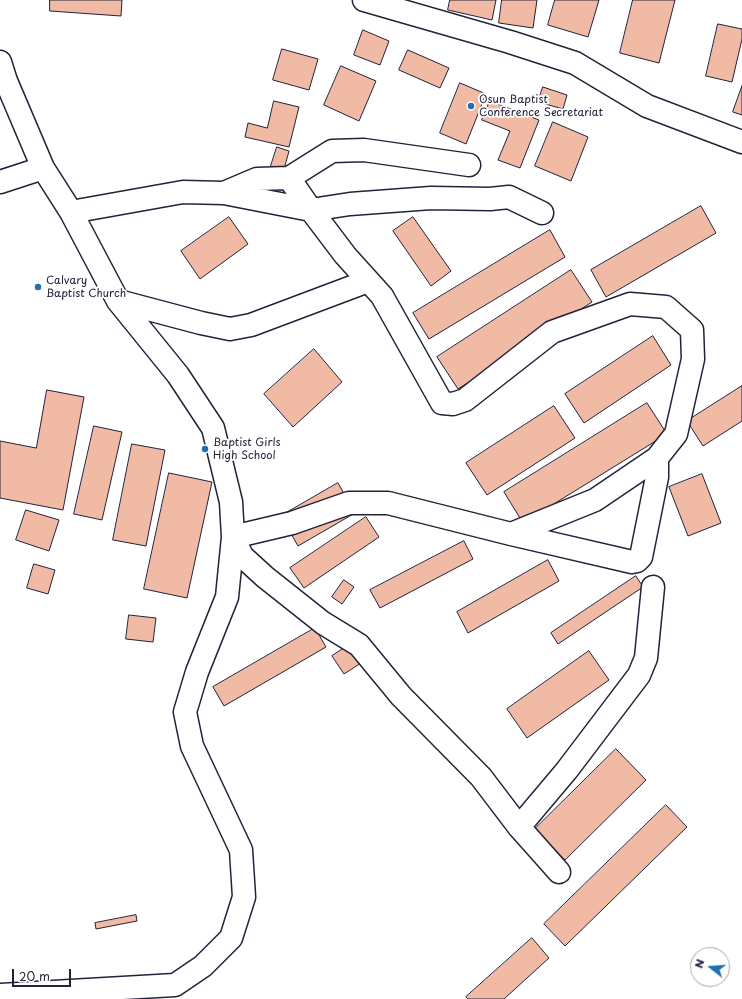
<!DOCTYPE html>
<html>
<head>
<meta charset="utf-8">
<style>
	body { margin:0 }
	#map { position:relative; width:742px; height:999px; overflow:hidden; background:#fff; font-family:"Playpen Sans",sans-serif }
	canvas { display:block }
	.north { position:absolute; left:690px; top:947px; width:40px; height:40px; box-sizing:border-box; background:#fff; border:1px solid #a7a7b1; border-radius:50%; rotate:287deg; font-size:11px; font-weight:700; line-height:16px; text-align:center; color:#22223b }
	.north::after { content:''; display:block; margin:auto; width:14px; height:18px; background:#1f6fb2; clip-path:polygon(50% 0,100% 100%,50% 72%,0 100%) }
	.scale { position:absolute; left:12px; top:969px; width:59px; height:18px; box-sizing:border-box; border:2px solid #22223b; border-top:0; padding-left:5px; font-size:12px; line-height:14px; white-space:nowrap; color:#22223b; -webkit-text-stroke:3px #fff; paint-order:stroke }
</style>
</head>
<body>
<div id="map">
<canvas width="742" height="999"></canvas>
<div class="north">N</div>
<div class="scale">20 m</div>
</div>
<script>
const c = document.querySelector('canvas').getContext('2d');
c.lineJoin = 'round';
function paint(path, color) {
  c.fillStyle = color;
  c.fill(path, 'evenodd');
}
function stroke(path, color, width, dash) {
  c.strokeStyle = color;
  c.lineWidth = width;
  c.lineCap = dash ? 'butt' : 'round';
  c.setLineDash(dash || []);
  c.stroke(path);
}
function drawText(font, color, halo, rows, align = 'center') {
  c.font = font + ' "Playpen Sans",sans-serif';
  c.lineWidth = 3.5;
  c.setLineDash([]);
  c.textBaseline = 'middle';
  c.strokeStyle = halo;
  c.fillStyle = color;
  for (const [text, x, y, turn = 0] of rows) {
    c.save();
    c.translate(x, y);
    c.rotate((+turn || 0) * Math.PI / 180);
    c.textAlign = isNaN(turn) ? turn : align;
    if (halo) c.strokeText(text, 0, 0);
    c.fillText(text, 0, 0);
    c.restore();
  }
}
const building = new Path2D(`
	M50,0H122L121,16L50,11Z
	M450,0H496L492,20L448,10Z
	M502,0H537L533,28L499,23Z
	M555,0H599L588,37L548,25Z
	M633,0H675L659,63L620,53Z
	M718,24L742,29V39L732,82L706,76Z
	M363,30L389,41L380,65L354,55Z
	M282,49L318,59L309,90L273,80Z
	M408,50L449,68L440,88L399,70Z
	M341,66L376,81L359,121L324,105Z
	M460,83L486,94L466,144L440,133Z
	M742,86V115L733,112Z
	M543,87L567,95L563,109L538,102Z
	M274,101L299,107L289,147L245,137L248,123L267,128Z
	M490,101L539,120L520,168L498,160L510,131L482,120Z
	M553,122L588,137L571,181L535,166Z
	M277,147L289,151L283,173L270,169Z
	M701,206L716,233L606,297L591,270Z
	M229,217L248,244L200,279L181,251Z
	M413,217L451,271L431,286L393,231Z
	M550,230L565,257L429,339L413,313Z
	M571,270L592,302L458,389L437,357Z
	M653,336L671,365L584,423L565,394Z
	M314,349L342,382L293,427L264,394Z
	M742,386V421L703,446L687,421Z
	M47,390L84,397L63,510L0,498V441L36,448Z
	M647,403L667,434L523,523L504,492Z
	M554,406L575,438L487,495L466,463Z
	M94,426L122,432L102,520L74,514Z
	M132,444L165,450L146,546L113,540Z
	M169,473L212,482L187,598L144,589Z
	M702,474L721,523L688,536L669,487Z
	M338,483L355,513L298,546L281,516Z
	M26,510L59,520L49,551L16,540Z
	M366,517L379,537L304,588L290,568Z
	M464,541L473,559L380,608L370,590Z
	M548,560L559,581L468,633L457,612Z
	M34,564L55,570L48,594L27,588Z
	M636,576L643,587L558,644L551,633Z
	M344,580L354,587L342,604L332,597Z
	M129,615L156,618L153,642L126,639Z
	M315,628L326,647L224,706L213,687Z
	M349,645L361,663L344,674L332,656Z
	M589,651L609,680L527,738L507,709Z
	M616,749L646,780L565,860L535,829Z
	M666,805L687,827L565,946L544,924Z
	M136,915L137,921L96,929L95,923Z
	M532,938L549,958L504,999H468L466,997Z`);
const minor = new Path2D(`
	M364,0L510,42L575,63L647,106L742,142
	M0,62L6,81L43,168L71,212L118,301L178,375L213,428L231,502L233,537L242,556L265,577L323,623L359,645L401,696L481,777L519,827L559,872
	M289,178L311,210L350,204L431,198L490,199L509,197L542,213
	M0,182L43,168
	M224,193L257,179L289,178L332,151L364,150L469,165
	M71,212L183,192L224,193L311,210L345,255L382,296L442,403L453,404L465,400L552,332L630,304L666,307L692,330L693,359L676,434L657,458L595,500L511,534
	M118,301L201,323L230,329L251,325L368,281
	M519,827L567,770L639,675L646,658L653,587
	M0,995L175,985L203,966L231,938L244,897L241,850L192,746L185,712L197,672L227,597L233,537L292,523L349,503H388L511,534L632,562L637,561L641,557L657,477V458`);
const markers = [
	[471,106,4,"#1f6fb2"],
	[38,287,4,"#1f6fb2"],
	[205,449,4,"#1f6fb2"]
];
const poiNames = [
	["Osun Baptist",479,100],
	["Conference Secretariat",479,113],
	["Calvary",46,281],
	["Baptist Church",46,294],
	["Baptist Girls",213,443],
	["High School",213,456]
];
paint(building, '#f1baa5');
stroke(building, '#22223b', 1);
stroke(minor, '#22223b', 25);
stroke(minor, '#fff', 22);
for (const [x, y, r, color] of markers) {
  const dot = new Path2D();
  dot.arc(x, y, r, 0, 2 * Math.PI);
  c.fillStyle = color;
  c.fill(dot);
  stroke(dot, '#fff', 1.5);
}
drawText('11px', '#22223b', '#fff', poiNames, 'left');
</script>
</body>
</html>
